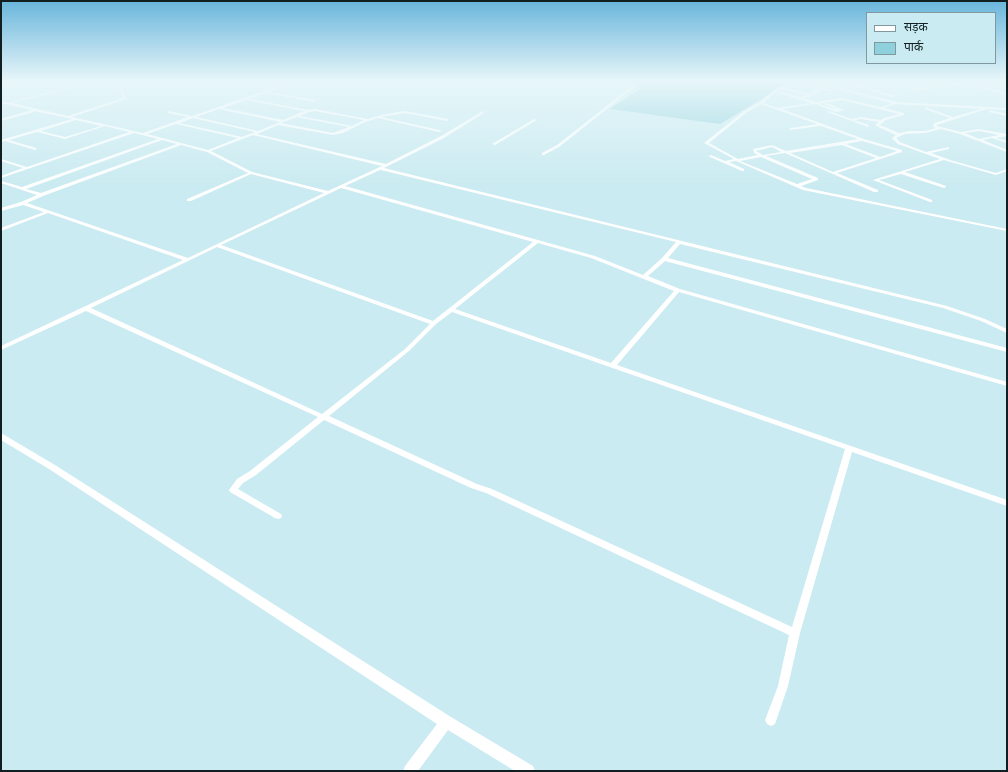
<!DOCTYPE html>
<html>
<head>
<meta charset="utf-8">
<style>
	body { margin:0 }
	#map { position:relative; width:1008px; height:772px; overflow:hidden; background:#caebf1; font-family:"Varela Round","Noto Sans Devanagari",sans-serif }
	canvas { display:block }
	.frame { position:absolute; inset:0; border:2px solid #121f21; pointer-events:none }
	.legend { position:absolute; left:866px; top:12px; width:130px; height:52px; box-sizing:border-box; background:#caebf1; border:1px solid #80999e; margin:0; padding:5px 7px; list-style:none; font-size:12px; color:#121f21 }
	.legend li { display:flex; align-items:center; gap:8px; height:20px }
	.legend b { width:20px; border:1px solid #80999e }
</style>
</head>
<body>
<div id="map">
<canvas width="1008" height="772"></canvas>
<div class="frame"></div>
<ul class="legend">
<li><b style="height:5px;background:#fff"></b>सड़क</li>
<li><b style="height:11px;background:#8ed1dd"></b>पार्क</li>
</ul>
</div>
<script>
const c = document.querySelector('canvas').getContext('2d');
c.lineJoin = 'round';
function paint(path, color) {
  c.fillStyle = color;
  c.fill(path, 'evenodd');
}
const green = new Path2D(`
	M621,80H793L720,124L610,109L641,88Z`);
const minor = new Path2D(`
	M97,80H101L12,103L68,116L123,98L117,83L112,80H115L120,83L126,99L72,117L143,133L188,117L168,113V111L192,116L265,91L287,82L282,80H290L291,82L269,92L314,100L315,102L266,93L250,99L308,110L315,109L368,119L386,114L405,111L448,119L447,121L405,113L381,117L440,130L441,131L439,132L378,118L365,122L343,133L333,135L278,125L257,134L386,164L441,136L483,111L484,113L444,138L384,168L947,306L985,319L1007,329V333L981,321L943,308L680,244L668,258L1007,348V352L665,261L648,276L680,289L1007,382V386L679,292L617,365L1007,500V506L852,452L800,633L788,686L775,724L771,726L767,724L765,720L778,686L789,635L486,493L471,488L324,420L256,475L243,483L238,489L281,514L282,516L281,518L278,519L275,518L230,492L229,490L237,479L250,471L318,417L86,311L1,350V346L183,260L48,213L1,231V228L44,212L23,205L1,211V208L21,202L37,195L1,183V181L22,187L158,139L134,133L1,178V176L23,168L1,161V159L27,167L129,132L105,126L65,139L37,132L9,140L36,148L37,149L35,150L5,141L1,142V140L72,119L34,111V112L1,121V119L32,110L1,103V101L8,103ZM247,100L304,111L283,120L223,108ZM219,109L280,122L258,131L196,117ZM315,111L364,120L352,126L300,116L309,112ZM297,117L349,127L333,133L281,123ZM193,118L255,132L242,137L180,123ZM76,120L101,126L65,137L41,131ZM176,124L238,138L208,150L147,134ZM253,135L382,166L328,191L252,172L211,151ZM162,140L177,144L41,193L26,189ZM181,145L207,152L248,173L187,199V201H191L251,174L324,193L188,258L27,203L43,196ZM380,170H381L676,242L662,258L643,275L595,256L345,186ZM341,188L533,242L433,321L221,245ZM538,243L591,258L674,291L611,363L455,309ZM217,247L430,324L405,349L322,414L91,308ZM452,312L845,449L792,627L492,489L477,484L329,416L409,351L436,324Z
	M620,80C626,79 632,82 636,86L559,147L544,155H542V153L557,145L632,86L630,84Z
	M804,80H809L897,102L1007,108V110L987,109L937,125V126L961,132L979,129L1007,134V136L996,138L1007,141V143L992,138L983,140L1007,150V152L960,134L941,129L925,133L905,134L896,138L900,142L926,152L949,147V149L931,153L950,160L996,173L1007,169V171L996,175L944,160L905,172L946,186V187L944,188L901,174L879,180L932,200V202H930L873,180L940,159L898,144L892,138L896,135L876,126V124L879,122L861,119L854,120L869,125L868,127L827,112L830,111L851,119L861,117L881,120L884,118L899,114L842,100L819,104L838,110L824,104L827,103L844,110L836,112L815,104L782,109L864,139L902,150V152L837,173L878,190V192H874L785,153L766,156L818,178V180L801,186L806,188L1007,229V231L803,190L736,161L729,162L744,169V171H742L710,157L709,156L711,155L725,161L734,159L704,143L744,111L760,102L774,90L790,81ZM807,81L891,103V104L880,107L842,98L816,102L803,98L812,96L822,89L830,91L832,90L824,88L825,87L823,86L821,87L795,82ZM791,83L793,84L818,89L810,94L783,88ZM781,89L807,95L800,97L778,91ZM776,92L811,103L778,108L763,103ZM761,104L817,124L791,128L789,129L790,130L821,126L858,139L786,151L772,145L753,149L754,153L758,155L738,159L709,143L746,113ZM895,104L981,109L953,117L925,107V109L950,118L934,123L933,127L936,128L925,131H909L899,133L880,125L886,120L904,115V113L884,108ZM979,131L999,135L979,139L965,133ZM862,141L897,151L880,157L846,144ZM842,145L876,158L833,172L790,153ZM772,147L781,152L763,155L756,151ZM761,157L812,179L797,184L740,161Z
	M842,80H852V81H847L854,83L855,82L875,80L874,81L855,84L896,96L893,97L841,82Z
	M885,80H889L918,89L952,82L942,81L941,80L982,84L985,80H987L983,87L1005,93L1003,94L980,88V86L957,83L912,92L911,90L915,89Z
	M989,110L1007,114V116L989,112Z
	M534,119L537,120L495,145L492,144Z`);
const tertiary = new Path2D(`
	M1,433L55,465L451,717L533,766L535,771H515L448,730L418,771H403L405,766L437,724L49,469L1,440Z`);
paint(green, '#8ed1dd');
paint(minor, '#fff');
paint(tertiary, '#fff');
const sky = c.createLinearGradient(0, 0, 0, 188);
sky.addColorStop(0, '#68b5db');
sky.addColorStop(0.43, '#e7f6f9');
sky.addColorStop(1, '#e7f6f900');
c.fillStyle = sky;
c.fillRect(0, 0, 1008, 188);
</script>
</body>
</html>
